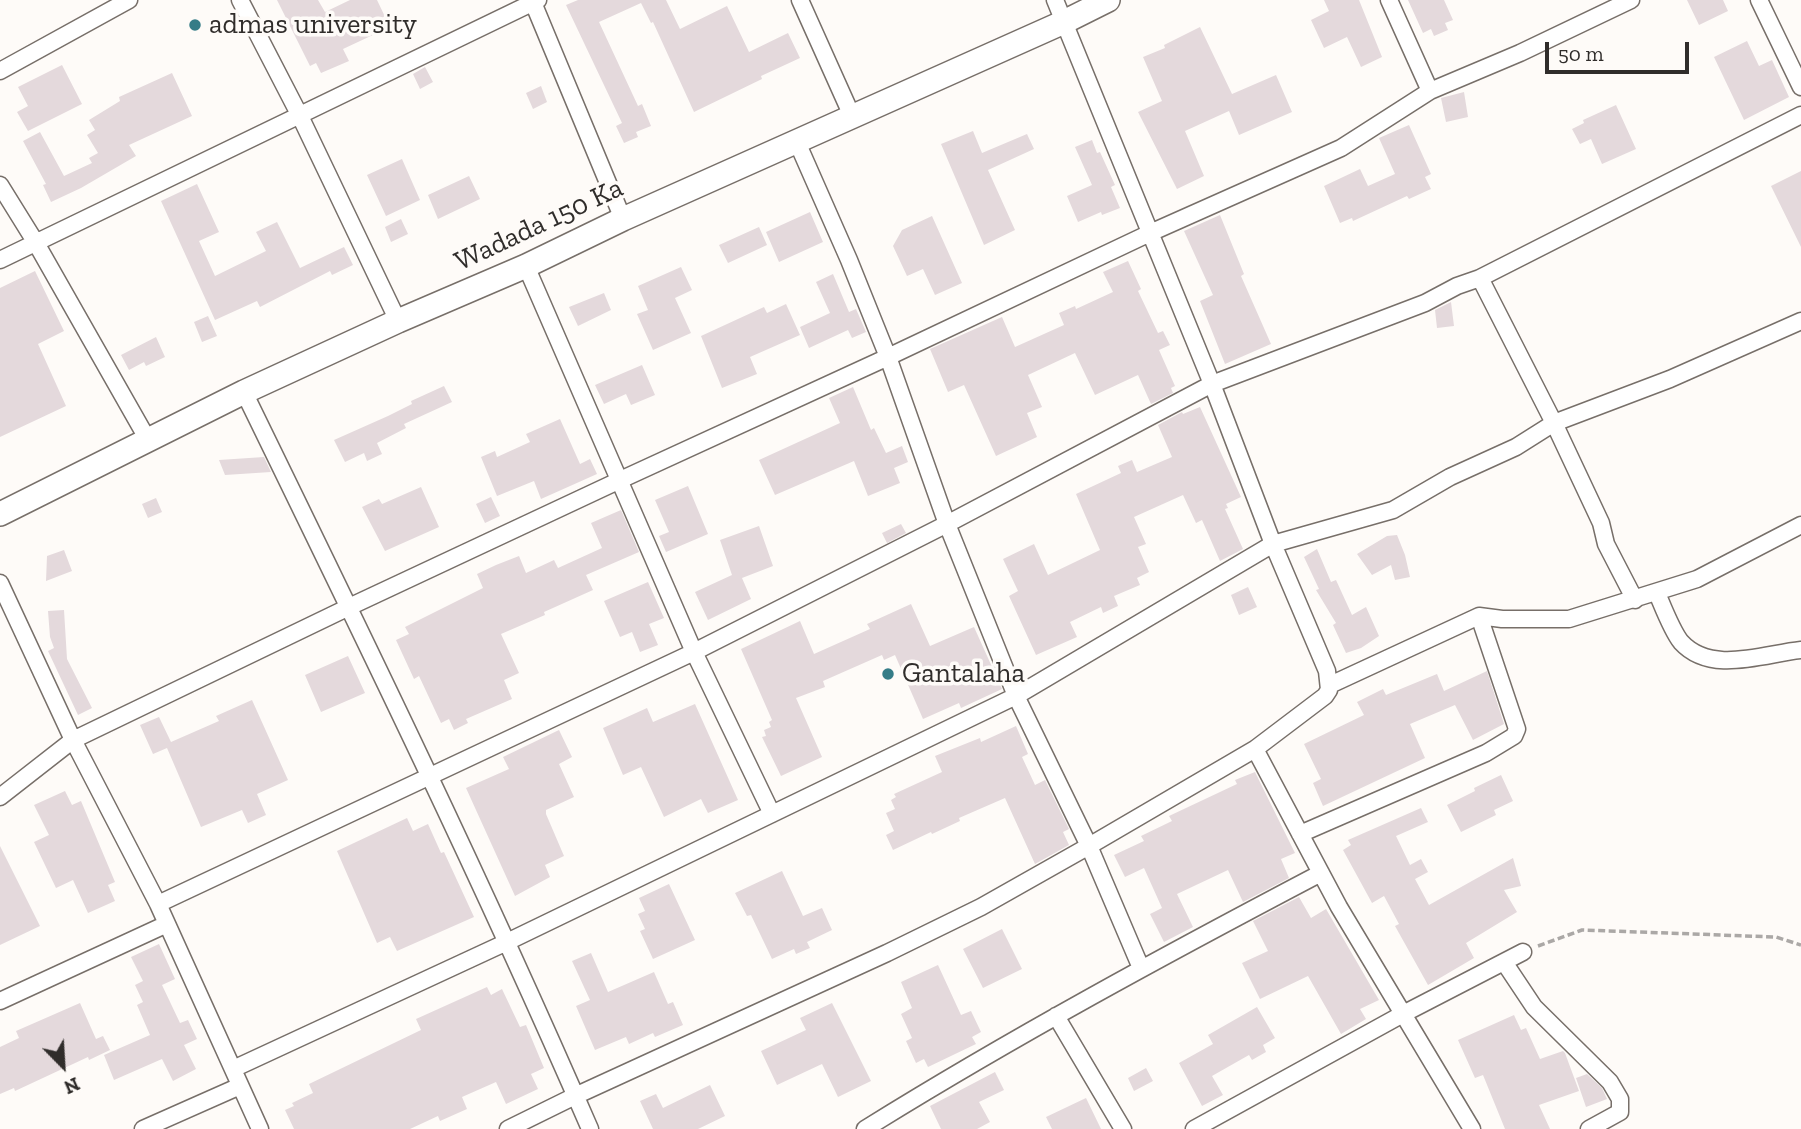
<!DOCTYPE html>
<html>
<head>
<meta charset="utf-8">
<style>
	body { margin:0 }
	#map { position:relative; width:1801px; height:1129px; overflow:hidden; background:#fefbf8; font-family:"Zilla Slab",serif }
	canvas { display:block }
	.north { position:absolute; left:28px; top:1031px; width:70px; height:70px; -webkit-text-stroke:5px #fefbf8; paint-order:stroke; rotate:156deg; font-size:19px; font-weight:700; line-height:28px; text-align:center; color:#302d2b }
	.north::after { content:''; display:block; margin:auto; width:24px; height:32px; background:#302d2b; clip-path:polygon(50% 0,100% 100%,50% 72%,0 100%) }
	.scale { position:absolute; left:1545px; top:42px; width:144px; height:32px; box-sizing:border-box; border:4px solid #302d2b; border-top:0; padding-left:9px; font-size:21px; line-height:24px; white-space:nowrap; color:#302d2b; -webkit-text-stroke:5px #fefbf8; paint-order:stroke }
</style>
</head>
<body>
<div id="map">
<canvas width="1801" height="1129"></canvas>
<div class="north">N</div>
<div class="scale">50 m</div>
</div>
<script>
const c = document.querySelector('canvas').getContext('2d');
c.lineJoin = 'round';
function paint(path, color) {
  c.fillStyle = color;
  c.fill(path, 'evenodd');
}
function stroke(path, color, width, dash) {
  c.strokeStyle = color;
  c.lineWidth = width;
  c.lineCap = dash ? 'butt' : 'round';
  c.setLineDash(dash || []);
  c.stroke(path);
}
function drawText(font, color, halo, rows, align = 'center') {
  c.font = font + ' "Zilla Slab",serif';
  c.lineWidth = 7;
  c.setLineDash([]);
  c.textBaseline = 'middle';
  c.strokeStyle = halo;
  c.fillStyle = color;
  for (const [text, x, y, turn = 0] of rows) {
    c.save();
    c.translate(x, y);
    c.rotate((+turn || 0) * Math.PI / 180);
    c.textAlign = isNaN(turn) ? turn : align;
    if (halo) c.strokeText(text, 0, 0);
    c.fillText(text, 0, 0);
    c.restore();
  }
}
const building = new Path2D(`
	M277,0H318L325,12L350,0H377L390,27L343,49L349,61L321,73L316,63L310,66Z
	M578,0H666L680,29L727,6L749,52L788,33L800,58L761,76L762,79L694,112L653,22L651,23L641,3L599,22L638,106L642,104L651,126L636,132L638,137L624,143L616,126L622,123L566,5Z
	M1324,0H1359L1382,57L1361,67L1347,37L1324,48L1311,20L1329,11Z
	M1408,0H1444L1453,20L1445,23L1448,30L1434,36L1431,29L1423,33Z
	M1687,0H1723L1728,11L1699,25Z
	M1200,27L1232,94L1276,75L1292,112L1239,135L1229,111L1185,131L1204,176L1177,189L1138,112L1162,101L1143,57L1165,48L1164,45Z
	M1747,41L1759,66L1772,60L1789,97L1744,120L1714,57Z
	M62,65L82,104L28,131L17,112L28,106L18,87Z
	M425,67L433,82L420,89L413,74Z
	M172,73L192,116L129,145L136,156L81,188L51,202L43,185L46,184L23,141L40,132L64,176L92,163L89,158L98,153L87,135L95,130L89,120L120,101L119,97Z
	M541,86L547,102L533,109L526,93Z
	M1464,92L1468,117L1446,122L1441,98Z
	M1616,105L1636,149L1602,164L1591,139L1580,144L1572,129L1584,123L1583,120Z
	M1409,125L1431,174L1425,177L1431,189L1409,199L1407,196L1353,221L1352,218L1340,223L1324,186L1360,169L1368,186L1395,174L1379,138Z
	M973,131L982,153L1027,134L1034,149L988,170L1015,230L984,245L941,144Z
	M1092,140L1097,153L1100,152L1115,185L1111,187L1120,208L1102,215L1101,212L1078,222L1067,196L1092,185L1075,147Z
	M402,159L420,200L386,216L367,175Z
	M1801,171V247L1771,186Z
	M469,176L480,199L438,219L428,195Z
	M197,184L219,232L199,241L215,276L266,251L256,232L277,222L300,268L344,247L353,265L332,275L330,271L260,307L257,301L215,320L161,201Z
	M810,212L823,242L779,262L766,232Z
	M1220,215L1244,274L1241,276L1271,344L1225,364L1200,301L1213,295L1184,231Z
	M932,216L962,283L935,295L923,269L907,276L893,246L902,230Z
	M401,219L408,234L391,242L385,227Z
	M759,227L767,245L728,263L719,245Z
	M1128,261L1141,289L1138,291L1158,333L1163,331L1170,345L1159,350L1175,386L1171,388L1173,393L1151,404L1138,375L1095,395L1075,353L1028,375L1042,407L1027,413L1037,437L996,456L964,385L948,392L930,349L1002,317L1015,347L1064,325L1059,313L1075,306L1076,309L1113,292L1103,272Z
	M681,267L692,290L675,298L691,333L653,350L637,314L648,310L638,286Z
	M35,271L64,331L38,344L66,406L0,437V288Z
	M833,274L849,312L856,309L866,332L852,338L848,330L809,348L800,327L830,313L816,282Z
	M604,293L611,310L578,326L569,307Z
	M1451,302L1454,326L1437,328L1435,310Z
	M786,304L800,335L750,357L757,374L722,388L701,336L764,307L767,313Z
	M208,316L217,336L202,342L194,322Z
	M156,337L165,357L146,366L144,362L129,370L121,355Z
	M642,365L655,395L631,405L626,394L604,404L595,385Z
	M444,386L452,402L404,424L406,428L377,443L382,454L367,461L364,453L345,462L334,440L388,416L412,404L411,401Z
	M853,387L871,430L874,428L886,453L902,446L908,462L894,468L900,483L868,496L854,461L775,495L759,460L840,423L829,398Z
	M1200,407L1241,497L1226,504L1228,508L1225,509L1243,549L1220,561L1202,520L1196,523L1183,495L1134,517L1146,544L1138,547L1149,572L1137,578L1140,585L1114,596L1118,606L1103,613L1101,607L1070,622L1077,637L1036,655L1009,596L1018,591L1003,559L1034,544L1048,575L1100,550L1076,494L1121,473L1118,466L1132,460L1137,472L1172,457L1158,425L1182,412L1183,414Z
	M560,419L580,464L590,459L597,474L541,499L534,481L497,496L481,457L495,451L497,457L530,442L526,434Z
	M264,457L271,472L225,475L219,460Z
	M688,486L708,534L666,552L659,536L669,532L655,500Z
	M421,487L439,527L385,551L362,507L379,499L382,504Z
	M491,497L500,516L485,523L476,504Z
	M156,498L162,512L148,518L142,504Z
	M621,510L639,552L586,575L593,590L544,612L545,615L501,634L519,673L504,680L512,699L466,719L468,723L454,730L449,719L441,723L419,676L414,679L396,640L409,634L405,627L483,588L477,574L496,565L519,556L526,573L554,560L558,568L602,548L591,523Z
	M901,524L906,533L887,543L882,533Z
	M759,526L773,566L742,578L751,599L708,620L695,592L732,575L720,540Z
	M1397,535L1405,555L1410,577L1395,580L1391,565L1372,575L1357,554L1387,536Z
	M1317,549L1331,582L1336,580L1352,615L1366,607L1379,636L1361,648L1346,653L1333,625L1336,623L1316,590L1319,589L1304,557Z
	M64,550L72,571L46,581L47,556Z
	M648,582L664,618L649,624L658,645L640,652L632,632L620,637L604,601Z
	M1248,587L1257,607L1239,615L1231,595Z
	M911,604L930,646L974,627L1002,689L961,708L959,703L923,719L895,655L884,660L882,655L823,681L825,687L796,698L822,757L781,776L762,737L766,736L764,730L771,727L769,722L772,720L741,649L800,621L814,654L870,629L867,624Z
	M64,610L67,659L92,708L78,715L48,651L54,648L50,637L48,611Z
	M348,656L365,693L321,712L305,675Z
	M1487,671L1504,724L1473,740L1455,705L1410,724L1425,758L1323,806L1313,783L1321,779L1304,744L1364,715L1357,702L1383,689L1386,695L1437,674L1444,691Z
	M252,700L288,780L257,794L266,815L248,823L242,810L201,827L167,748L153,754L140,725L159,717L171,742L219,721L216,716Z
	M695,704L738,800L708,813L701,799L664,817L641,767L623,775L603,728L647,708L653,722Z
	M1016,726L1028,754L1022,757L1035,785L1045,780L1069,829L1063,832L1069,845L1035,864L1005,798L959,818L960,821L932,834L931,832L893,850L886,835L894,831L886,813L895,809L891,800L896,797L894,794L942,772L935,756L980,738L981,742Z
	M559,730L572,757L559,764L574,797L546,810V814L564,856L545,865L550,877L515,896L466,788L509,769L503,757Z
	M1255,772L1295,853L1281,859L1289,878L1243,902L1228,870L1177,894L1193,927L1164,942L1150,914L1162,908L1144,868L1125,877L1114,855L1144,841L1141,836L1172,821L1169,816L1237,784L1235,780Z
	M1501,775L1513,801L1494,810L1496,815L1461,832L1447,805L1475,791L1474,788Z
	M65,791L72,805L81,801L115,882L108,885L115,901L88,913L73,880L56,888L34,842L49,835L34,805Z
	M1421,808L1428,822L1396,836L1410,865L1421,859L1428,872L1415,879L1429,905L1513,858L1521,886L1504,890L1517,912L1466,943L1474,958L1428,985L1395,926L1399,924L1384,896L1372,903L1343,850L1351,845L1348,840Z
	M407,818L413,831L428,824L441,853L444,852L474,917L397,951L390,937L377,943L337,851Z
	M0,846L40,926L0,945Z
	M782,871L803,916L822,908L832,930L807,942L810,948L796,954L794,949L772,959L751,915L747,916L735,893Z
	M669,884L695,940L653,959L640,931L645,929L638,914L645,911L639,898Z
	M1299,897L1311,918L1326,909L1379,1000L1360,1009L1366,1019L1341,1034L1308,976L1260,999L1242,963L1268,951L1253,921Z
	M1002,929L1022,969L983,988L963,949Z
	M159,944L175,979L162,985L180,1023L188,1020L197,1039L184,1045L196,1069L173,1081L162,1059L114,1080L104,1055L150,1035L137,1005L143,1002L135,985L143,981L131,957Z
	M591,953L608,992L654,972L668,1004L673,1002L683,1025L655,1037L653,1033L629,1044L626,1037L595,1050L576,1006L590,1000L572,961Z
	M938,965L961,1015L971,1011L981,1032L972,1037L976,1044L928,1067L924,1059L916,1063L906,1041L912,1038L901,1014L912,1008L901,982Z
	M487,987L491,995L502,989L520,1027L526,1025L544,1068L531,1074L538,1089L506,1104L496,1082L462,1097L467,1109L440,1121L438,1116L410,1129H294L285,1110L294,1106L292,1103L313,1093L309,1084L421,1030L416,1019Z
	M80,1003L96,1039L103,1036L110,1050L89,1060L88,1057L15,1091L14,1088L0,1094V1047L19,1038L16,1031Z
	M832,1003L871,1081L838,1097L822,1064L777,1085L761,1051L806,1030L800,1018Z
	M1257,1007L1275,1038L1263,1045L1266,1052L1252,1060L1249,1055L1212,1076L1223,1095L1202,1106L1179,1063L1213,1044L1208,1035Z
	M1514,1015L1521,1030L1526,1028L1540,1059L1563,1051L1565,1053L1579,1091L1539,1105L1550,1129H1505L1483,1075L1475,1078L1458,1040Z
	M1146,1068L1153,1081L1134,1091L1128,1078Z
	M995,1072L1004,1090L979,1102L990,1122L977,1129H941L930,1106Z
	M1587,1074L1602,1088L1607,1099L1586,1107L1576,1078Z
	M710,1085L725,1116L698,1129H653L640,1101L656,1094L663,1108Z
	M1086,1098L1101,1129H1052L1046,1117Z`);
const path = new Path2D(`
	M1538,946L1582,930L1776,937L1801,945`);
const street = new Path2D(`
	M240,0L300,116L398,321
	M532,0L623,219
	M800,0L852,116
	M1389,0L1430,91
	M1759,0L1801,87
	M0,71L129,0
	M797,142L849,260L888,357L947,524L1016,696L1089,846L1141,968
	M0,185L36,243L148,440
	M0,260L538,0
	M526,266L694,652L772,814
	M1480,278L1554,423L1601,523L1606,544L1635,600
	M244,392C363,636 482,880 590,1129
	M0,583L73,740L158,904L260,1129
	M1657,593C1663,607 1672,631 1681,642C1711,675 1763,654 1801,650
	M1330,685L1479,616L1502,619H1569L1697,579L1801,525
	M1255,749L1339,907L1472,1129
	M0,797L73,740L349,607L618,481L888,357L1150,233L1341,148L1430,91L1520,53L1631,0
	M1300,834L1486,753L1514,736L1517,729L1479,616
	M158,904L694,652L947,524L1212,384L1425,303L1457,286L1480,278L1801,115
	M1504,962L1534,1007L1610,1082L1620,1099V1112L1589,1129
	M0,1001L167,924
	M1056,1016L1123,1129
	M233,1069L507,942L1016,696L1273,544L1393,510L1450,477L1516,447L1554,423L1670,379L1801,321
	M143,1129L240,1086
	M508,1129L575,1096L887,953L981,907L1089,846L1255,749L1325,696L1329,690L1327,671L1273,544L1212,384L1055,0
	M865,1129C1013,1037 1167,954 1321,873
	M1194,1129L1403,1014L1523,952`);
const secondary = new Path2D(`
	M0,514L244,392L398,321L526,266L623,219L1064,22L1108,0`);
const markers = [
	[195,25,7,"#357c87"],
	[888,674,7,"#357c87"]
];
const poiNames = [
	["admas university",209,25],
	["Gantalaha",902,674]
];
const streetNames = [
	["Wadada 150 Ka",539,225,-25]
];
paint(building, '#e4d9dc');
stroke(street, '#776f69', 19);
stroke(secondary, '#776f69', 26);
stroke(path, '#aba8a6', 3.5, [7, 3.5]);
stroke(street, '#fff', 16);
stroke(secondary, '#fff', 23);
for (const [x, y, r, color] of markers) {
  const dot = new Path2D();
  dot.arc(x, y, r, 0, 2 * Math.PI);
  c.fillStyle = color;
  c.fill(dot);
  stroke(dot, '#fefbf8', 2.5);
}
drawText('28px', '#302d2b', '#fefbf8', poiNames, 'left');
drawText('28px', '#302d2b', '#fefbf8', streetNames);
</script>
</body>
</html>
